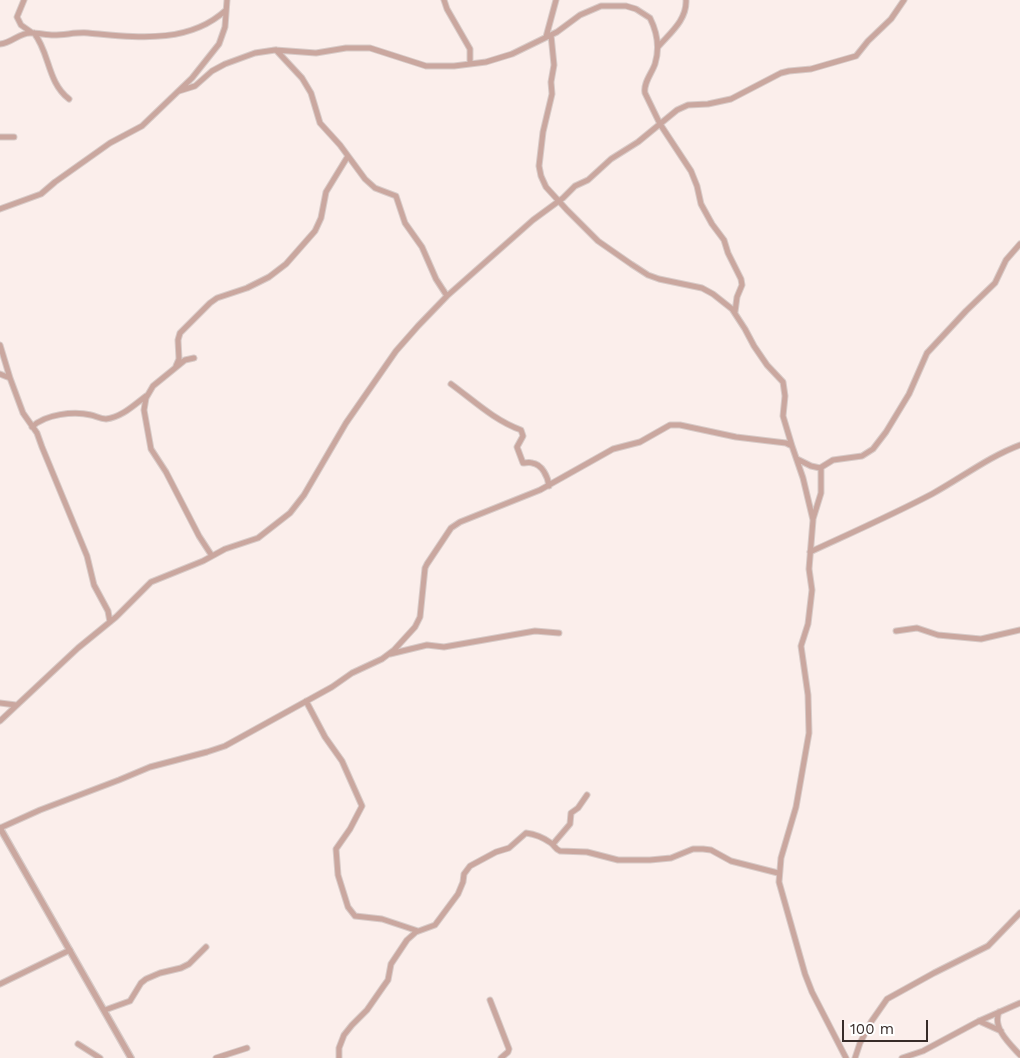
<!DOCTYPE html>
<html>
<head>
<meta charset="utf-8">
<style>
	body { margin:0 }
	#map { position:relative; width:1020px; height:1058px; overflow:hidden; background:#fbeeeb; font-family:"Work Sans",sans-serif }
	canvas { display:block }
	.scale { position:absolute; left:842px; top:1020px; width:86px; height:22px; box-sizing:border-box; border:2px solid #382c29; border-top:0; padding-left:6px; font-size:15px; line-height:18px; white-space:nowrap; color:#382c29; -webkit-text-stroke:4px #fff; paint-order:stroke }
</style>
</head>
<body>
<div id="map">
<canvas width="1020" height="1058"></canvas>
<div class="scale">100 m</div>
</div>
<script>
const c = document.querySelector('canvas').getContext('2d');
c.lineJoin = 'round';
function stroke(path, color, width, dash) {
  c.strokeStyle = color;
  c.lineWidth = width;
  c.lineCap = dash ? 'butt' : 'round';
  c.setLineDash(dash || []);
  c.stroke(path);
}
const minor = new Path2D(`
	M24,0L17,17L21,25L31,32
	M444,0L447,9L470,49V64
	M34,33C50,53 47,82 69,99
	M551,35L554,65L551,82L552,94L543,132L539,166L541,176L546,187L567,210L598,241L631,264L648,275L659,279L702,288L713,294L732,309L745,329L754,346L767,365L783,382L785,396L783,416L792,446
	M546,37L556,0
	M0,44C12,43 20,32 31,33C39,33 46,35 54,35C65,35 77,32 88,33C135,37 188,45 226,10
	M658,47C670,33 687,20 686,0
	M276,50L302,78L311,93L320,123L340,145L365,179L375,188L396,196L405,223L422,247L436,279L447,296
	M179,91L195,86L212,71L225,64L255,53L275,50L316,53L346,48H370L426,66H454L486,62L512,54L557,32L580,15L601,6H626L636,9L650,18C657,32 660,48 655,64C652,73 643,83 645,93L660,124L691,171L697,186L701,204L712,224L724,240L728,253L741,279L742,285L737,297L735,312
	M0,137H14
	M0,209L41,194L55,182L110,143L142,126L192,78L219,44L225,27L227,0
	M0,345L10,378
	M194,358L185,360L153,386L146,398L144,410L151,449L166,472L199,536L212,556
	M176,366L179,359L178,340L180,333L210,303L217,298L247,288L269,277L286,264L315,231L321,218L326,192L348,156
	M0,374L10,378L23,413L37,433L42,447L87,556L94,585L108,611L110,622
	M451,384C473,400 495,421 521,430L523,436L517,447L523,463C526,463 529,462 532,463C542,464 548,477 549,486
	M32,427C45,414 74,411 91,415C96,416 100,419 106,419C122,417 134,405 146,396
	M797,459L811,466L820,468L833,460L862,456L873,449L886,432L909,394L927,353L966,311L995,283L1006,260L1020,244
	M813,519L821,493V468
	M810,552C851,533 892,515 932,494C961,478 990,456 1020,445
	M896,631L917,628L938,635L981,639L1020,630
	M390,654L427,645L444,647L535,631L559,633
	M306,701L325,737L342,761L362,806L350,829L336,849L338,875L348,907L355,916L382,919L418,931
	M0,703L16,705
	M0,721L78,648L116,617L151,582L203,561L225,549L258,538L290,513L304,495L346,423L396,351L418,326L447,296L533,220L563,198L575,186L588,180L611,159L638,142L677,110L688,105L708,104L731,99L781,73L789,71L811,69L856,56L868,41L891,19L904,0
	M0,828L40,810L119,780L150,767L207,752L225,746L332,687L352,673L382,659L394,650L415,627L420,617L425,568L427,564L451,528L460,522L540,490L613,449L640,442L670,425H680L736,437L786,443L792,446L803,478L813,520L809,569L812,590L808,624L801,646L808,695L809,733L796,807L781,858L779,882L805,974L812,992L846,1058
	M553,844L570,824L571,813L578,808L587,795
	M0,984L70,950
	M490,1000L509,1049L508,1052L501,1058
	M105,1010L130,1001L141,983L146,979L160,973L181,968L189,964L206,947
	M999,1012C992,1028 1010,1044 1020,1055
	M979,1021L1001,1031
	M78,1044L100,1058
	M216,1058L247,1048
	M339,1058V1048L344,1035L352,1025L367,1010L383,987L388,980L391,964L407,940L416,932L435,925L458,894L463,882L464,874L470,866L496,852L509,848L526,833C534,834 544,838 551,843C555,846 555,849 560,851L587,852L618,860H650L671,858L693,849H703L711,850L731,861L778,873
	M855,1058L860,1043L871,1022L887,999L934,973L988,946L1020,913
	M902,1058L923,1051L979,1021L1020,1003`);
const tertiary = new Path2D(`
	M0,828L131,1058`);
stroke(minor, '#d8cbc8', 7);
stroke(tertiary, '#d8cbc8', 8);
stroke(minor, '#caa79f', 5);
stroke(tertiary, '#caa79f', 5.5);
</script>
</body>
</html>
